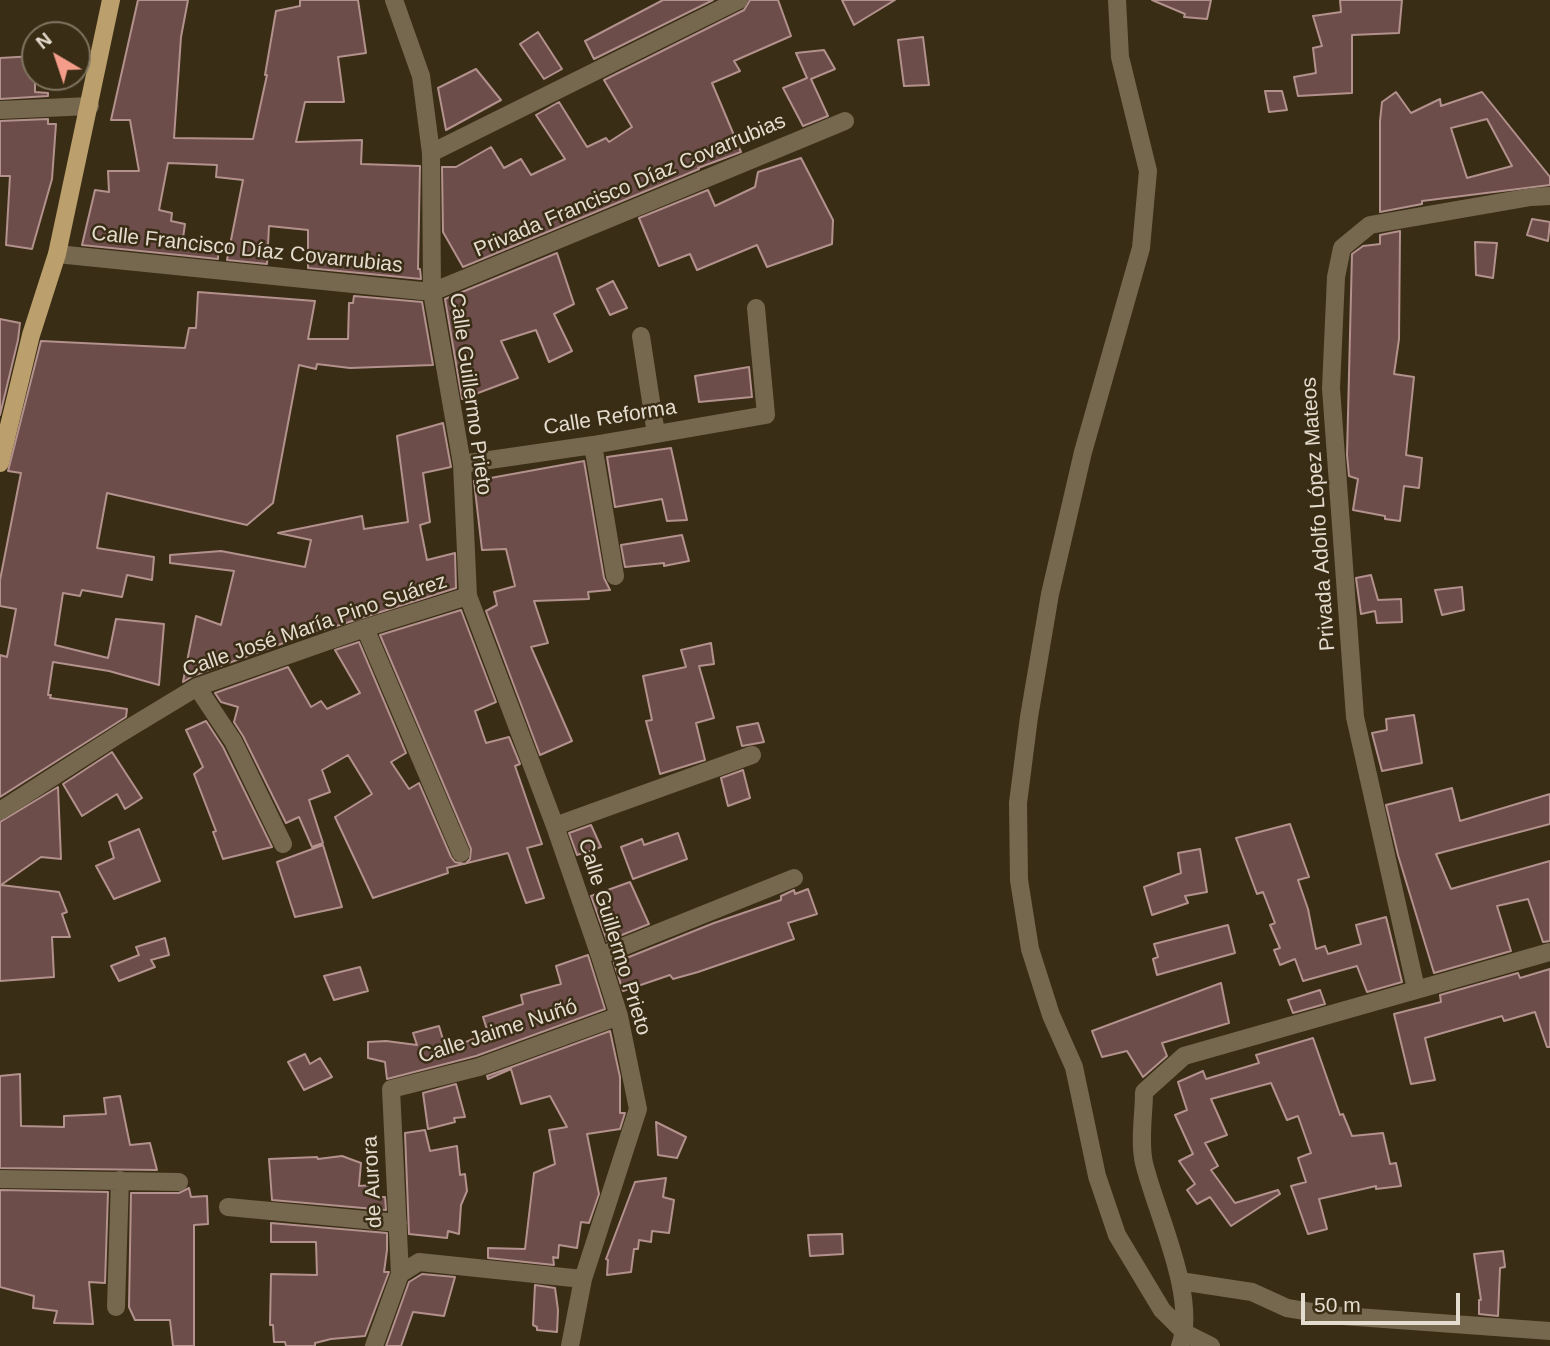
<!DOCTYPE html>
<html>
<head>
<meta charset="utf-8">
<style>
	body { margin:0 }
	#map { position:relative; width:1550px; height:1346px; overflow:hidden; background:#3a2d15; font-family:Helvetica,sans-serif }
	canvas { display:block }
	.north { position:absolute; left:21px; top:21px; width:70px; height:70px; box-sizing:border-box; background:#3a2d15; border:2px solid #7e735f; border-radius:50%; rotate:321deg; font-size:19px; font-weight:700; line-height:28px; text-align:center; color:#e4dcce }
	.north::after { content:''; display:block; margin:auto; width:24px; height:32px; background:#f49d8b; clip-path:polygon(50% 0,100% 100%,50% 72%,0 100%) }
	.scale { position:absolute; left:1301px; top:1293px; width:159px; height:32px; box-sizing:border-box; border:4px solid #e4dcce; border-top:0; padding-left:9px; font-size:21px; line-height:24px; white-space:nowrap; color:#e4dcce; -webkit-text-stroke:5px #3a2d15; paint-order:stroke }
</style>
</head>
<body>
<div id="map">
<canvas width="1550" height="1346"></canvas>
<div class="north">N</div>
<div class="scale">50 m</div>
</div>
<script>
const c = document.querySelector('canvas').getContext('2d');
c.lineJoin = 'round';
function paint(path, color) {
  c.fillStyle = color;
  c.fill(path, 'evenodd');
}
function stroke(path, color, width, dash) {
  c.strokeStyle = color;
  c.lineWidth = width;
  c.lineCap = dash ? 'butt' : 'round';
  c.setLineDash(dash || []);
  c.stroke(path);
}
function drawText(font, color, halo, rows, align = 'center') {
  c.font = font + ' Helvetica,sans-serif';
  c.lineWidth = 5;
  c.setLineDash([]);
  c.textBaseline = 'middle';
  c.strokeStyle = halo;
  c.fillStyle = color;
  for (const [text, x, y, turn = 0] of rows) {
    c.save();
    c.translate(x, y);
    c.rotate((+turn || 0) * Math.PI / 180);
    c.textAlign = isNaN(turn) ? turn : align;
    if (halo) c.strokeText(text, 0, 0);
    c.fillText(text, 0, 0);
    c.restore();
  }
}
const building = new Path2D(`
	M138,0H188L181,37L174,138L253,139L267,75H265L276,11L300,6V0H358L366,53L338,57L344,102H305L296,142L362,140L361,164L420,166L418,269H420L421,279L308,268V230L269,226L267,264L227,260L243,180L216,177L217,165L168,163L159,210L172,213L171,221L185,224L182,245L218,249V259L82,245L95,190L109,192L108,171H139L130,120H111Z
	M663,0H713L594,59L585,41Z
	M750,0H778L791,36L734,61L740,71L712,83L741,152L698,168L699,169L463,267L443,232L442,167H456L491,147L504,168L521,159L531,175L565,159L536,115L559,102L587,147L606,138L609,142L632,127L604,80L744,10Z
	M842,0H895L854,25Z
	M1152,0H1211L1207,19L1184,17L1185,14Z
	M1340,0H1402L1399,33L1352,35V93L1298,96L1294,77L1316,73L1313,48L1322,46L1313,16L1341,12Z
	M538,32L562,69L544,79L520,44Z
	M923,37L929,85L904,86L898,40Z
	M824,50L835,69L811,79L828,116L803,126L783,88L807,78L796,53Z
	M35,56V92L48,93V96L0,99V58Z
	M476,69L501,100L446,130L438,88Z
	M1265,91H1282L1287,110L1269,112Z
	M1396,92L1411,113L1440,99L1441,106L1482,92L1550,177V185L1422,201V204L1380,212V121L1382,102ZM1487,119L1512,166L1467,178L1451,128Z
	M48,119V124H56L52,179L32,249L6,245L10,176H0V121Z
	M801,158L833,220L832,244L767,267L757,245L697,270L690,254L659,266L639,218L708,190L715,206L755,187L758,172Z
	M1532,219L1550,222L1548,241L1527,235Z
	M1400,231L1399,339L1394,374L1414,377L1406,455L1422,458L1419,488L1404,486L1400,521L1385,519V516L1353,510L1358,479L1349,476L1347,455L1352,254L1363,246L1380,244V235Z
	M1475,242L1497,243L1493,278L1476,275Z
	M557,253L574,304L554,314L572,351L549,362L536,330L501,341L518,378L462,399L445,299Z
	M613,281L627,308L610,315L597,289Z
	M198,292L315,301L308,339H348L349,303H353L354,296L422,302L433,365L350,368L317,364L316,369L299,365L273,503L247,525L107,493L97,548L154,557L152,580L127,575L122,597L82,590L80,596L63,593L55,645L108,658L116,619L164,624L159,685L109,671L53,662L48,695H51L50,698L127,709L126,717L0,797V655L7,657L16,609L0,606V580L21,473L8,471L41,341L185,348L189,328H196Z
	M0,319L20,323L18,340L0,415Z
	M749,367L752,397L699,402L695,376Z
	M443,423L451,467L423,473L430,522L420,525L427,560L455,553L456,588L324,630L322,629L193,676L183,682L196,616L221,625L234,571L170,563V555L221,551L305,567L311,540L278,533L362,516L364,529L408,522L397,436Z
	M671,448L687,520L667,521L662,499L615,507L607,457Z
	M584,461L604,578L610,590L588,592L589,599L534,601L548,643L531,647L572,741L540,755L486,611L497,605L494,592L515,586L506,549L482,550L474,481Z
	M682,535L689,561L664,566V563L625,567L621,545Z
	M1371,575L1378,600L1401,599L1402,622L1377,623L1375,611L1361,614L1356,578Z
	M1462,587L1464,610L1442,615L1435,590Z
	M461,610L496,702L475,711L486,743L509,737L520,764L515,766L542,844L527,848L544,898L526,903L508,853L447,868L448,873L373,898L335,817L372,794L348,755L322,770L330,792L309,800L323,843L312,847L299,817L286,823L243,736L234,722L238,707L221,702L215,693L288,667L311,707L321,701L327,709L360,693L335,650L359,642L406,753L391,762L409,789L419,783L451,857L455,862L465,864L470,859L471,849L380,635Z
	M711,643L714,664L699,666L714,718L696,723L705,760L660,774L646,721L652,720L643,676L686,667L681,650Z
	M1414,715L1422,763L1382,771L1372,733L1387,730L1386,719Z
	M206,721L223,747L272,847L223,859L213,832L216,831L194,774L203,767L186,730Z
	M758,723L764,742L742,746L737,727Z
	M112,752L142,798L125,809L117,794L82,816L63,784Z
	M743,770L750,798L728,806L721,778Z
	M58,787L61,859L41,857L1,885L59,892L67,912L62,914L70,937H52L54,977L0,981V822Z
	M1452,788L1460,821L1550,794V824L1436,854L1451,889L1550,861V941L1543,942L1528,899L1497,906L1511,951L1434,973L1398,855L1386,805Z
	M1290,824L1309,877L1298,880L1308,909L1316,949L1325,946L1328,954L1361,944L1356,925L1386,917L1402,982L1367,992L1357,966L1303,981L1295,959L1280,965L1274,950L1280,948L1270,925L1275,923L1263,892L1257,894L1236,838Z
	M591,825L601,847L577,855L569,833Z
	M139,829L160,881L114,899L96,866L114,858L109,842Z
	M678,833L687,859L633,879L621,847L642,839L644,845Z
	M323,845L342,907L295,917L277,862Z
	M1200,849L1207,892L1185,896L1188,903L1152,915L1144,887L1181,873L1178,853Z
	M630,882L649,924L607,941L591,896Z
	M808,889L817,914L788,923L794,939L698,972L673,979L670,975L623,991L614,963L714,923L781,900V896L794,890L795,894Z
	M1228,925L1235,953L1157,975L1153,959L1158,957L1154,944Z
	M165,938L169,955L151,960L155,967L119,981L111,966L139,955L136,947Z
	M588,955L605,1009L476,1056L387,1079L385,1062L368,1058V1042L386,1041L417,1045L413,1033L439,1026L446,1050L488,1033L483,1017L523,1004L521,995L561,984L556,966Z
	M360,967L368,991L334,1000L324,976Z
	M1550,969V1047H1547L1535,1012L1504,1021L1502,1016L1425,1038L1435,1080L1411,1084L1394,1014L1441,1002L1440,995L1518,973L1520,978Z
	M1221,983L1229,1023L1162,1043L1167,1056L1143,1077L1127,1051L1102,1057L1092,1031Z
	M1320,990L1325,1004L1293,1013L1288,1000Z
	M610,1031L620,1077V1113H625L620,1129L587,1134L599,1194L589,1223L581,1222L577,1248L559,1245L558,1258L553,1257L554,1265L488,1258V1248L525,1249L534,1173L555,1164L549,1130L567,1127L550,1096L521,1104L511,1069L488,1079L487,1076Z
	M1313,1038L1340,1115L1343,1114L1352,1136L1383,1133L1390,1164L1396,1163L1401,1186L1376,1189V1186L1319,1199L1327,1229L1308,1234L1291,1186L1306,1182L1298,1158L1311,1153L1298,1116L1287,1120L1271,1083L1211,1099L1227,1135L1205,1143L1218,1166L1211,1170L1235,1203L1278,1190L1280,1194L1231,1226L1210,1197L1197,1204L1187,1190L1195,1184L1179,1161L1193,1154L1175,1115L1187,1110L1178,1082L1203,1071L1206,1079L1259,1063L1256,1055Z
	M305,1054L310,1064L320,1058L332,1077L304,1090L288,1062Z
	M20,1074L21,1126L64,1127V1116L106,1114L104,1098L120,1096L130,1145L150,1143L157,1170L0,1168V1076Z
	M456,1084L465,1117L454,1118L455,1122L428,1129L423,1093Z
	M656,1122L686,1137L677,1158L658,1155Z
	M425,1130L430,1151L457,1146L460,1175L465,1174L467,1191L461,1205L459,1234L448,1231L447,1238L409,1234L405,1133Z
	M342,1156L361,1163L359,1186L372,1185L373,1197H385L386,1210L272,1200L269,1159L317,1157L318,1159Z
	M666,1178L663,1197L674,1200L669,1233L652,1231L651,1242L639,1240L638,1249H634L631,1272L607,1275L608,1260L606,1259L635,1182Z
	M189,1188L191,1197L207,1196L208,1224L194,1225V1346H173L170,1320H135L129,1307L131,1193H179Z
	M0,1190L108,1192L105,1283L89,1282L93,1324L54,1323L57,1311L33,1308L34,1296L0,1287Z
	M271,1223L387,1233V1250L384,1272H389L365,1336L331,1339L315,1343V1346H286L285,1342H274L273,1325H270L271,1274L317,1275L316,1242H271Z
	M842,1234L843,1254L810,1256L808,1235Z
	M1503,1251L1505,1267L1500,1268L1498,1316L1479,1314V1300H1481L1474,1254Z
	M422,1274L455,1277L444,1316L413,1312L401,1346H386L409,1282Z
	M535,1285L555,1288L558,1310L557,1332L537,1330V1327L533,1325Z`);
const minor = new Path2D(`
	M394,0L421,76L431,153L432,292L462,464L468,596L555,826L600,956L619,1016L638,1109L583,1279L570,1346
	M1117,0L1120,57L1148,171L1141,248L1083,452L1050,594L1029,717L1018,803L1019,880L1030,949L1051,1015L1074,1067L1097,1176L1117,1235L1162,1310L1185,1333L1211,1346
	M0,110L90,106
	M431,153L739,0
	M57,254L432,292L845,121
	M641,336L656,434
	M593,445L615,576
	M462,464L593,445L766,415L756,308
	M365,628L461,853
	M197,687L233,741L283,844
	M0,811L121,733L197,687L365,628L468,596
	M555,826L752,755
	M600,956L794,878
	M1416,989L1355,717L1331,388L1336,277L1342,248L1370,225L1531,197L1550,196
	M0,1179L179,1182
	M228,1207L398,1223
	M400,1274L391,1089L479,1067L619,1016
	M1180,1281L1252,1292L1287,1308L1329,1315L1550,1331
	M116,1307L120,1180
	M374,1346L400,1274L419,1262L583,1279
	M1180,1346C1198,1297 1156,1213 1144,1163C1139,1141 1144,1114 1144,1092L1184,1056L1550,952`);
const major = new Path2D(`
	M0,463L31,335L57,254L111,0`);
const streetNames = [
	["Privada Francisco Díaz Covarrubias",630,186,-23],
	["Calle Francisco Díaz Covarrubias",247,250,6],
	["Calle Guillermo Prieto",470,394,82],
	["Calle Reforma",610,418,-9],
	["Privada Adolfo López Mateos",1319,514,-94],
	["Calle José María Pino Suárez",315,626,-19],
	["Calle Guillermo Prieto",614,937,73],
	["Calle Jaime Nuñó",498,1032,-18],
	["de Aurora",373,1182,-93]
];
paint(building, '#6c4d4a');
stroke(building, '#b3918d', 2);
stroke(minor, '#75684f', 18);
stroke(major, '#bb9f6c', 18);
drawText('21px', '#e4dcce', '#3a2d15', streetNames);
</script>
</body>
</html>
